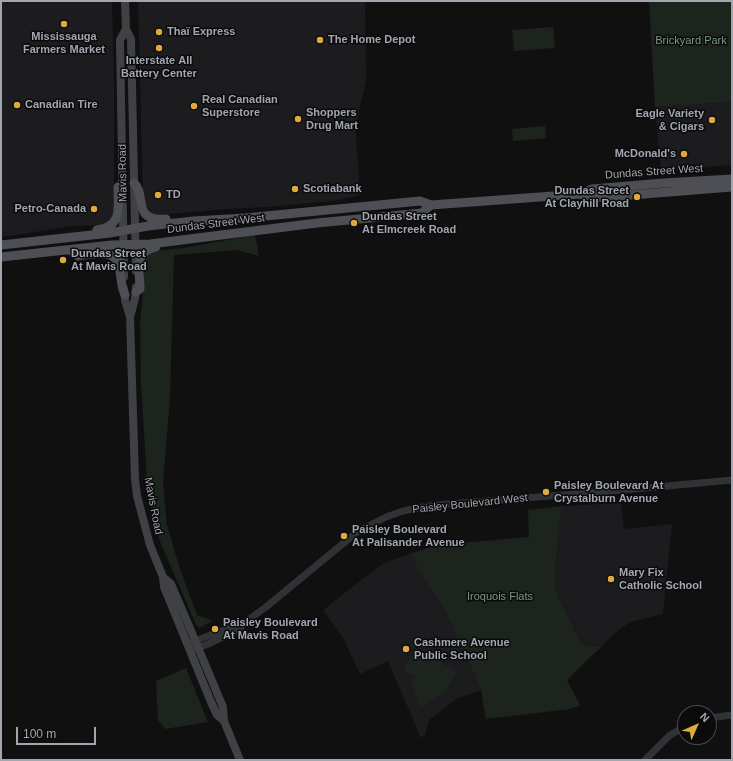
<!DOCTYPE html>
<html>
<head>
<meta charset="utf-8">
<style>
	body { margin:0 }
	#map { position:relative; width:733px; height:761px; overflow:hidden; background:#101011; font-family:Arial,sans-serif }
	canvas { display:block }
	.frame { position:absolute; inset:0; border:2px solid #a2a6b0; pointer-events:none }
	.north { position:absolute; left:677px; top:705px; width:40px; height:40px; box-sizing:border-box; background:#0b0b0c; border:1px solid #47494e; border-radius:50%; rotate:45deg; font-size:11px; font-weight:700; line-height:16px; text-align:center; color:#a2a6b0 }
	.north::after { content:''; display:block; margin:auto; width:14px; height:18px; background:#deaa3b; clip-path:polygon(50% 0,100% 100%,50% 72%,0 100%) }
	.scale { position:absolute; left:16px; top:727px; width:80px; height:18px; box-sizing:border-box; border:2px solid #a2a6b0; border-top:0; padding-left:5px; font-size:12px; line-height:14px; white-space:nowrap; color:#a2a6b0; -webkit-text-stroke:3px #0b0b0c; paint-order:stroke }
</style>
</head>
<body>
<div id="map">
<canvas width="733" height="761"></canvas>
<div class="frame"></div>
<div class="north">N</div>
<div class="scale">100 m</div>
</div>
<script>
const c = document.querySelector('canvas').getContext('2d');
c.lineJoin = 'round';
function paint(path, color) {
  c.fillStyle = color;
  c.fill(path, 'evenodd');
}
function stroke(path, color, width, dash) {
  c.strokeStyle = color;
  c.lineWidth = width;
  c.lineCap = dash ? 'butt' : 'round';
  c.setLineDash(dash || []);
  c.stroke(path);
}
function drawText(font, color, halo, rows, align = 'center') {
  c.font = font + ' Arial,sans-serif';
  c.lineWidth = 3;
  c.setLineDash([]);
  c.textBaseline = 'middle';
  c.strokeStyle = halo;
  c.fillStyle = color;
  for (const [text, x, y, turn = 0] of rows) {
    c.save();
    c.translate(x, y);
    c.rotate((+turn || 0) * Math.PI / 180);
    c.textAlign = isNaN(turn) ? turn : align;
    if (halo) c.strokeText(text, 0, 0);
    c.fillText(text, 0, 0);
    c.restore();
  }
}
const built = new Path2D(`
	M1,1H112L114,80V208L112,218L107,222L100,225L70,226L29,233L1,237Z
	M138,1H365L366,80L356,125V135L360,193L358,196L332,201L267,207L225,209L170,214L157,215L150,212L146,207L143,197Z
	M732,102V165L661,170L655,107Z
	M621,503L624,529L672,524L663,614L630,622L615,633L602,646L582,645L556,592L555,573L559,527L562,506Z
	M409,554L445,611L481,690L456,699L429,720L425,735L421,738L388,661L360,674L343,638L323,610L382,564Z`);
const green = new Path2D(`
	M649,1H732V102L655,107Z
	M553,27L555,48L514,51L512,30Z
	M545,126L546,138L513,141L512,129Z
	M255,235L259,256L237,250L174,255L170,398L163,483L167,525L179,566L197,615L213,621L199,628L196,625L159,539L150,502L147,481L141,384L140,322L144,282V261L148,255L155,251L183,248Z
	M562,506L559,527L555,573L556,592L582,645L602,646L567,680L580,705L571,709L486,719L481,690L445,611L409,554L437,545L529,537L528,510Z
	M416,648L457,672L444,694L442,693L422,707L419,706L410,681L416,677L403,670Z
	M186,668L208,722L165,729L158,720L156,681Z`);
const tertiary = new Path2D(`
	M192,642L237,625L244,623
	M194,649L206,645L240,629L244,623L266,607L357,532L386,517L403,511L428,506L449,504L613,491L732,480
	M709,718L732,715
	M645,760L669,736L685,726`);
const secondary = new Path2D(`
	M126,29L131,39L136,271
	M124,277L120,40L126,29L125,1
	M124,289L125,300L130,317L135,479L137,496L150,545L163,577L164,587L211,702L217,715L224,721
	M130,317L135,299L136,287
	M163,577L171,584L192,633L223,707L224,721L240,760`);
const primary = new Path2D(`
	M134,183C147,195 131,222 166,219
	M580,194L592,189L664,183L732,179
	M97,230C123,226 118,208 118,187L122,185
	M1,245L110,233L148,226L194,221L245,218L420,201L431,205L580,194L593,198L732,187
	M70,250L78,256C93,254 118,247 120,270C121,279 121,286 125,295
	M1,257L112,245L150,244L317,223L422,213L431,205
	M136,292L140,289C140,272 133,251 156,247`);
const markers = [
	[64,24,4,"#deaa3b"],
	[159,32,4,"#deaa3b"],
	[320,40,4,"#deaa3b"],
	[159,48,4,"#deaa3b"],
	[17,105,4,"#deaa3b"],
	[194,106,4,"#deaa3b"],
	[298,119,4,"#deaa3b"],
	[712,120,4,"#deaa3b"],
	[684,154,4,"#deaa3b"],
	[295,189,4,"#deaa3b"],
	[158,195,4,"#deaa3b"],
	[637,197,4,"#deaa3b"],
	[94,209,4,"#deaa3b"],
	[354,223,4,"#deaa3b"],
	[63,260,4,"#deaa3b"],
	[546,492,4,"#deaa3b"],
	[344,536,4,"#deaa3b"],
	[611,579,4,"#deaa3b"],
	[215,629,4,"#deaa3b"],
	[406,649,4,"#deaa3b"]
];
const poiNames = [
	["Thaï Express",167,32],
	["Mississauga",64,37,"center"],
	["Farmers Market",64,50,"center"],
	["The Home Depot",328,40],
	["Interstate All",159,61,"center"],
	["Battery Center",159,74,"center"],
	["Real Canadian",202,100],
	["Superstore",202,113],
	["Canadian Tire",25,105],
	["Shoppers",306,113],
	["Drug Mart",306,126],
	["Eagle Variety",704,114,"right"],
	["& Cigars",704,127,"right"],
	["McDonald's",676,154,"right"],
	["Scotiabank",303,189],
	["Dundas Street",629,191,"right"],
	["At Clayhill Road",629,204,"right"],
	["TD",166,195],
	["Petro-Canada",86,209,"right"],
	["Dundas Street",362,217],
	["At Elmcreek Road",362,230],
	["Dundas Street",71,254],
	["At Mavis Road",71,267],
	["Paisley Boulevard At",554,486],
	["Crystalburn Avenue",554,499],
	["Paisley Boulevard",352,530],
	["At Palisander Avenue",352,543],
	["Mary Fix",619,573],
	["Catholic School",619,586],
	["Paisley Boulevard",223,623],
	["At Mavis Road",223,636],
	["Cashmere Avenue",414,643],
	["Public School",414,656]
];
const parkNames = [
	["Brickyard Park",691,41],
	["Iroquois Flats",500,597]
];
const streetNames = [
	["Dundas Street West",654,172,-4],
	["Mavis Road",123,173,-91],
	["Dundas Street West",216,224,-7],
	["Paisley Boulevard West",470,504,-6],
	["Mavis Road",153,506,79]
];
paint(built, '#1c1c1e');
paint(green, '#1d231d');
stroke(tertiary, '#313235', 7);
stroke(secondary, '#3f4145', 8);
stroke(primary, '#4d4f54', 9);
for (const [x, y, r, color] of markers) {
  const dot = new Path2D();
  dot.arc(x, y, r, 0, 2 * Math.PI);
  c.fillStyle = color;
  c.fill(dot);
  stroke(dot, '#0b0b0c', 1.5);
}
drawText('bold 11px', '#a2a6b0', '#0b0b0c', poiNames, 'left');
drawText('11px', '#7b9a7d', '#0b0b0c', parkNames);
drawText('11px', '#a2a6b0', '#0b0b0c', streetNames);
</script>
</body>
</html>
